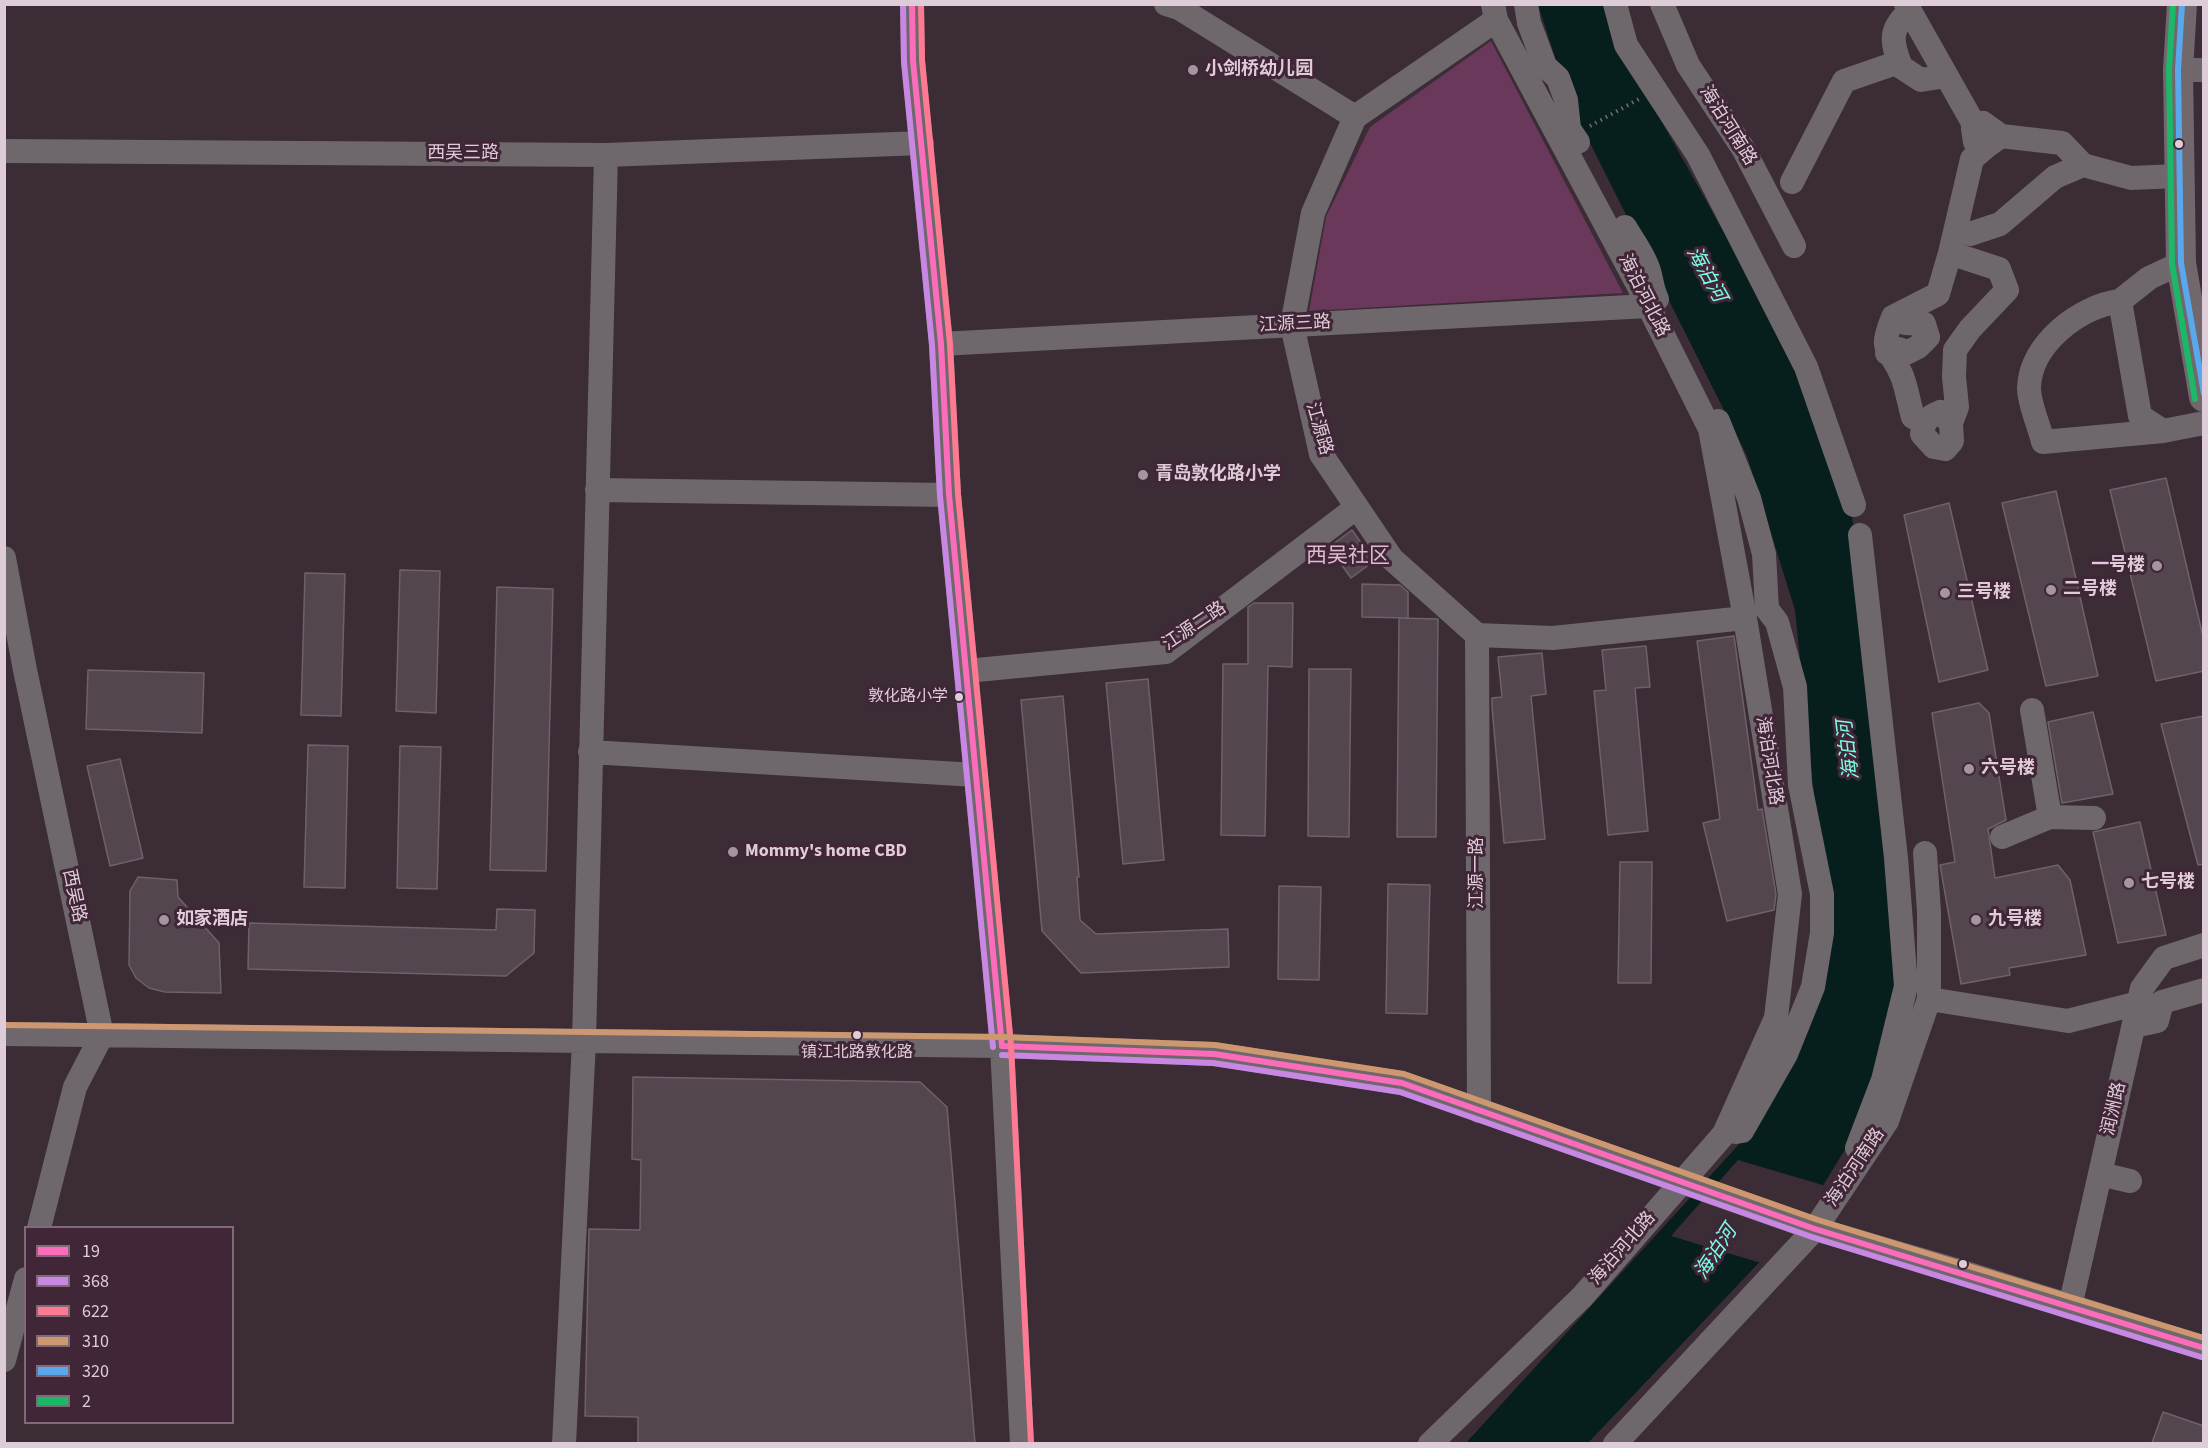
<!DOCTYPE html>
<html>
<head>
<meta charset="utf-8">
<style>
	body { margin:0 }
	#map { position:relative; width:2208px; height:1448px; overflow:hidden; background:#3b2c36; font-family:"Source Sans 3",sans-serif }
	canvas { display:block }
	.frame { position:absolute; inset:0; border:6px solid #decdd8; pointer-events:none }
	.legend { position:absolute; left:24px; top:1226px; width:210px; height:198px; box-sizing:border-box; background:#412638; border:2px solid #806978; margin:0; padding:8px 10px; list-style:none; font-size:18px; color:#decdd8 }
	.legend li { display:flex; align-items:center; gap:12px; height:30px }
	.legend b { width:30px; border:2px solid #806978 }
</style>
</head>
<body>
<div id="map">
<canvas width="2208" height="1448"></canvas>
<div class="frame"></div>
<ul class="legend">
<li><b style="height:8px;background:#fb6dba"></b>19</li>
<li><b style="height:8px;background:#c787e3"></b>368</li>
<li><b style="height:8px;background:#fe7a93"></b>622</li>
<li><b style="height:8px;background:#cd976f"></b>310</li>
<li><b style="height:8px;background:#5aa8eb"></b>320</li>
<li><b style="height:8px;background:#1ab867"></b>2</li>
</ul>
</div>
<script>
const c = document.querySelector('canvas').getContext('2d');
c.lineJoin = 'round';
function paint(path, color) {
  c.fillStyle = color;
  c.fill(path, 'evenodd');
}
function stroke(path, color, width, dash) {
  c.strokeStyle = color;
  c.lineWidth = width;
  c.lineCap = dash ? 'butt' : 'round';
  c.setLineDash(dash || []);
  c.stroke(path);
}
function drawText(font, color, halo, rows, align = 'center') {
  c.font = font + ' "Source Sans 3","Noto Sans SC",sans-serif';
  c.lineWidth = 6;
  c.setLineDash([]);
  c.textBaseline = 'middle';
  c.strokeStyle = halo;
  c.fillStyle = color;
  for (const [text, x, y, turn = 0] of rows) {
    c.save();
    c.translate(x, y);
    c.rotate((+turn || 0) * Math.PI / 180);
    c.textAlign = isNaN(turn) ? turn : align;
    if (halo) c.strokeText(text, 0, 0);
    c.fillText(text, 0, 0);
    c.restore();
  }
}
const green = new Path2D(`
	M1491,41L1623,293L1309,311L1326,217L1370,127Z`);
const water = new Path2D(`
	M1538,5H1604L1613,35L1800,368L1852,515L1899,987L1855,1133L1807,1212L1588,1443L1465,1444L1752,1130L1808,1007L1819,844L1795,610L1747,456L1570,103Z`);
const pier = new Path2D(`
	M1738,1160L1826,1186L1809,1213L1761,1263L1671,1236Z`);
const building = new Path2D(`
	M2166,478L2204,641V671L2156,681L2110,490Z
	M2056,491L2098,676L2046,686L2002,503Z
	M1949,503L1988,670L1939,682L1904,515Z
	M1352,530L1374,561L1351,578L1329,547Z
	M400,570L440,571L436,713L396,711Z
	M305,573L345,574L341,716L301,715Z
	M1362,584L1400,585L1408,592V618L1362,617Z
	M497,587L553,589L546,871L490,870Z
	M1254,603H1293L1292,667L1268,666L1265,836L1221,835L1223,664H1248V607Z
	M1399,618L1438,619L1436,837H1397Z
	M1734,636L1758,810L1762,809L1776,894L1774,910L1727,921L1703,823L1720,819L1697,641Z
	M1646,646L1650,687L1635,688L1648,831L1608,835L1594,691L1606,690L1602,650Z
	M1542,653L1546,694L1531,696L1545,839L1504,843L1492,707V698L1502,697L1498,657Z
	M1309,669H1351L1349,837L1308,836Z
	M88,670L204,673L202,733L86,729Z
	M1148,679L1164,860L1123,864L1106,683Z
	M1063,696L1079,877H1077L1080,920L1096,934L1228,929L1229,967L1081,973L1042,931L1021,700Z
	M1979,703L1989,713L2006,820L1988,829L1995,878L2058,865L2070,880L2086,955L2009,968L2010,975L1961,984L1940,865L1955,862L1932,713Z
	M2093,712L2113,794L2062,803L2048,722Z
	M2204,716V864L2198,865L2161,724Z
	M308,745L348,746L345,888L304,887Z
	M400,746L441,747L437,889L397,888Z
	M120,759L143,858L110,866L87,766Z
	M2140,822L2166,935L2118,943L2093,832Z
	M1620,862H1652L1651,983H1618Z
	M138,877L177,880L178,897L219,943L221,993L165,992L149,988L136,978L129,965L130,891Z
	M1388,884L1430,885L1427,1014L1386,1013Z
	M1279,886L1321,887L1319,980L1278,979Z
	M497,909L535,910L534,953L506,976L248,969L249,923L496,930Z
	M633,1077L920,1082L947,1107L975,1443H638V1417L585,1416L589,1229L640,1230L641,1160L632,1159Z
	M2163,1412L2204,1426V1443H2152Z`);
const path = new Path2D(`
	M1590,126L1639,99`);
const minor = new Path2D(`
	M912,4L913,61L941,344L949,495L1002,1046L1022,1444
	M1166,4L1179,8L1355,117
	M1526,4L1529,23L1545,66L1558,78L1566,100L1569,129L1578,142
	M1615,4L1626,45L1698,155L1806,367L1854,505
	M1662,4L1688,65L1744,150L1794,246
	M1906,4L1976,128
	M1909,12C1888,30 1892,43 1901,67L1921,80L1946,76
	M1496,20L1355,117L1313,213L1292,325L1321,454L1392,559L1477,635L1553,638L1745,618
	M2178,70H2204
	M2001,136L1983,123L1973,129L1975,142L1987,146L2001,136L2062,143L2083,165
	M4,151L606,155L922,143
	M1792,182L1844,81L1899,62
	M1625,227C1633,241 1645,256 1649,271C1652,281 1652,289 1657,299
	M1970,234L2000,224L2055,177L2083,165L2131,178L2178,176
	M2181,263L2149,278L2120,301L2140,416L2163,431L2204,423
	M2120,301C2080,306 2030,344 2029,388C2029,404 2039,425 2043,442L2163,431
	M941,344L1648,306
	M1887,353L1899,349L1906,353L1918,347L1928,337L1924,324L1905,323L1893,317
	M1718,421L1749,498L1764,554L1767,609L1777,622L1795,687L1800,785L1822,894V933L1813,987L1786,1054L1742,1131L1736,1132
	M1924,423L1913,417C1909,404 1907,389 1902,376C1889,345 1878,354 1893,317L1938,294L1950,253
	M1951,423L1940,412C1928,417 1924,420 1922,434L1934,447L1945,449L1952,441L1951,423L1957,407L1954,377L1955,350L1970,329L2007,290L1999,269L1950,253L1972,159L1987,146
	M597,490L949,495
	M4,558L25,670L102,1035L75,1087L39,1228
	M1477,635L1479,1111
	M966,671L1166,652L1357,507
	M2032,710L2050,817L2094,818
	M590,752L976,775
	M2002,837L2050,817
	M1929,999L2068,1021L2139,1003
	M2134,1026L2157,1021L2162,1002L2204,990
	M4,1034L1002,1046L1214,1054L1402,1083L1815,1229L1959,1271L2204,1348
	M1857,1148L1883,1080L1906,986L1896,858L1860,535
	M2100,1174L2130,1181
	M2070,1307L2142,988L2164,958L2204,945
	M4,1360L26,1279
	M564,1444L584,1041L606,155
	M1430,1444L1582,1297L1724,1134L1776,1018L1790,894L1745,618L1710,429L1636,281L1496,20L1493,4
	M1615,1444L1815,1229L1887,1121L1929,999V912L1925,853`);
const major = new Path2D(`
	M2182,4L2178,70L2181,263L2204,397`);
const bus1 = new Path2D(`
	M912,4L913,61L941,344L949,495L1002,1046
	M1002,1046L1214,1054L1402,1083L1815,1229L2204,1348`);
const bus2 = new Path2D(`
	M903,4L904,62L932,345L940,496L993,1047
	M1002,1055L1213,1063L1400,1092L1812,1237L2201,1357`);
const bus3 = new Path2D(`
	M921,4L922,60L950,344L958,494L1011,1045L1031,1444`);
const bus4 = new Path2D(`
	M4,1025L1002,1037L1215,1045L1404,1074L1818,1220L2204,1338`);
const bus5 = new Path2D(`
	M2182,4L2178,70L2181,263L2204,394`);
const bus6 = new Path2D(`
	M2173,4L2169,70L2172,264L2195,399`);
const markers = [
	[1193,70,6,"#a5959f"],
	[2179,144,5,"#decdd8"],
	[1143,475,6,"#a5959f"],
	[2157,566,6,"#a5959f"],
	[2051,590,6,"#a5959f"],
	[1945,593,6,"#a5959f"],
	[959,697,5,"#decdd8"],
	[1969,769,6,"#a5959f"],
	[733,852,6,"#a5959f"],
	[2129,883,6,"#a5959f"],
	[164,920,6,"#a5959f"],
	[1976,920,6,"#a5959f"],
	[857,1035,5,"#decdd8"],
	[1963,1264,5,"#decdd8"]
];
const busNames = [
	["敦化路小学",948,697],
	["镇江北路敦化路",857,1053,"center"]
];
const poiNames = [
	["小剑桥幼儿园",1205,70],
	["青岛敦化路小学",1155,475],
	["一号楼",2145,566,"right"],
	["二号楼",2063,590],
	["三号楼",1957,593],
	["六号楼",1981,769],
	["Mommy's home CBD",745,852],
	["七号楼",2141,883],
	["如家酒店",176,920],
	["九号楼",1988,920]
];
const streetNames = [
	["海泊河南路",1727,126,58],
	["西吴三路",463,154],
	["海泊河北路",1643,296,63],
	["江源三路",1295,325,-3],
	["江源路",1318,429,74],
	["江源二路",1195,627,-34],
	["海泊河北路",1768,761,81],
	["江源一路",1478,873,-90],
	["西吴路",73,896,78],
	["润洲路",2115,1109,-77],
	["海泊河南路",1856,1168,-56],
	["海泊河北路",1623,1249,-49]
];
const waterNames = [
	["海泊河",1705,275,61],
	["海泊河",1850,750,-97],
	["海泊河",1717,1253,-57]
];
const quarterNames = [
	["西吴社区",1348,557]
];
paint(green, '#69385a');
paint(water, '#061f1c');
paint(pier, '#3b2c36');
paint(building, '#53464f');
stroke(building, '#6f616a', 1.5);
stroke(path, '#726b70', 4, [1.5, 4.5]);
stroke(minor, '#6e686c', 24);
stroke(major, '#72676d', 30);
stroke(bus1, '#fb6dba', 6);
stroke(bus2, '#c787e3', 6);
stroke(bus3, '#fe7a93', 6);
stroke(bus4, '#cd976f', 6);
stroke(bus5, '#5aa8eb', 6);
stroke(bus6, '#1ab867', 6);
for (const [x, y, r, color] of markers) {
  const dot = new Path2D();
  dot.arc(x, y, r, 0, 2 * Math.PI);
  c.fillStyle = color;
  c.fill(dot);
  stroke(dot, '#412638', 2);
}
drawText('16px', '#decdd8', '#412638', busNames, 'right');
drawText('bold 18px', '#decdd8', '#412638', poiNames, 'left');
drawText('18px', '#decdd8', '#412638', streetNames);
drawText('italic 20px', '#79fee3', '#412638', waterNames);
drawText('21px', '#ddbbd1', '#412638', quarterNames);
</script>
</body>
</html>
